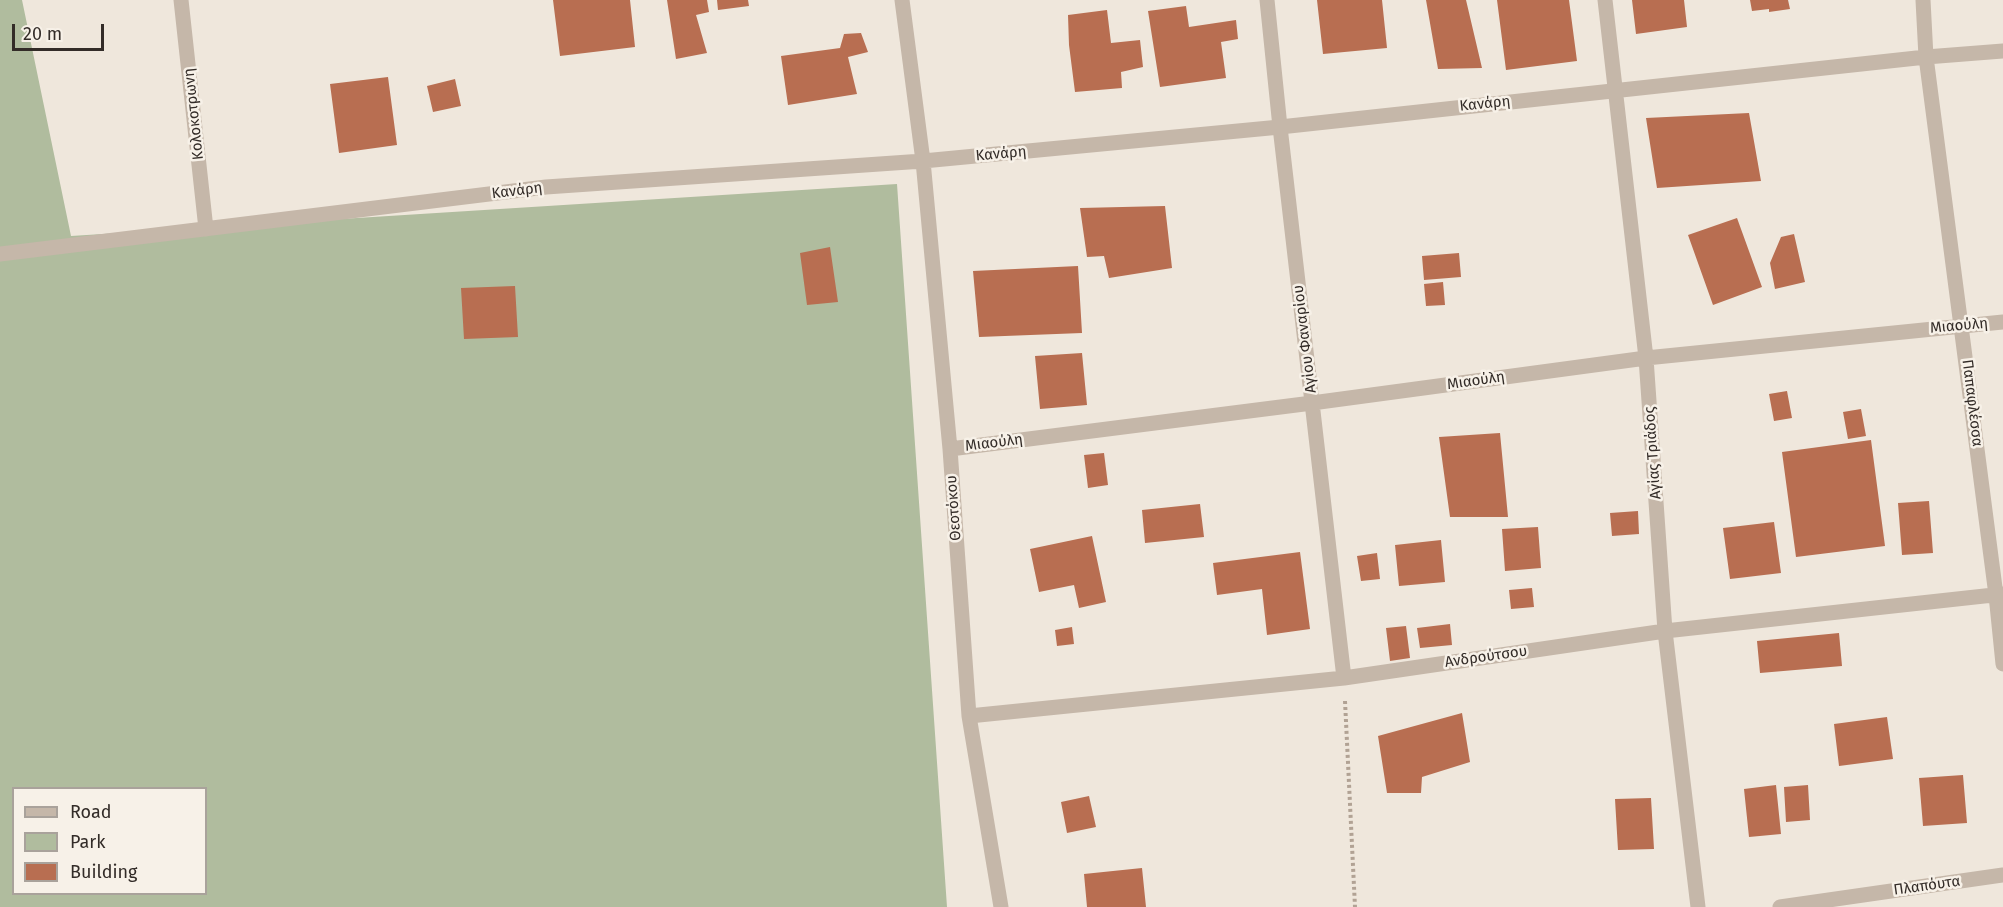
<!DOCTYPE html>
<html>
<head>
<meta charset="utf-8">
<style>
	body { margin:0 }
	#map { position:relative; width:2003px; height:907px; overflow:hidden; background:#efe7dc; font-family:"Fira Sans",sans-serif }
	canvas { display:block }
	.legend { position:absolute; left:12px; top:787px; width:195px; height:108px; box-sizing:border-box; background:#f7f1e8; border:2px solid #a9a29b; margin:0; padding:8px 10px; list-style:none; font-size:18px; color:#332c28 }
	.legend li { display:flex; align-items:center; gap:12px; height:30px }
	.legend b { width:30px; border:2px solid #a9a29b }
	.scale { position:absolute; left:12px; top:24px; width:92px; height:27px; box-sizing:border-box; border:3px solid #332c28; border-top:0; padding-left:8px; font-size:18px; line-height:21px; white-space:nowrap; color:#332c28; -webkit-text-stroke:4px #f7f1e8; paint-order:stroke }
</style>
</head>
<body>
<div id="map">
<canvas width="2003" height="907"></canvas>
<ul class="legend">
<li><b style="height:8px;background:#c5b7a9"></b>Road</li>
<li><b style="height:16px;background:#b0bc9e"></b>Park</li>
<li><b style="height:16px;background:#b86e51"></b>Building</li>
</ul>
<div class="scale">20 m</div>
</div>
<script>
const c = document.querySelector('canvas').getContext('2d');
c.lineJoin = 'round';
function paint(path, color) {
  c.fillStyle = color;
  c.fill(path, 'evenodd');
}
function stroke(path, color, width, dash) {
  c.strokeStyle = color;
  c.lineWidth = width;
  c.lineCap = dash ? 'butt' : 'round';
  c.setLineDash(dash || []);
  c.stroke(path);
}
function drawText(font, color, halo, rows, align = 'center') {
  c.font = font + ' "Fira Sans",sans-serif';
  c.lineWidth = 5;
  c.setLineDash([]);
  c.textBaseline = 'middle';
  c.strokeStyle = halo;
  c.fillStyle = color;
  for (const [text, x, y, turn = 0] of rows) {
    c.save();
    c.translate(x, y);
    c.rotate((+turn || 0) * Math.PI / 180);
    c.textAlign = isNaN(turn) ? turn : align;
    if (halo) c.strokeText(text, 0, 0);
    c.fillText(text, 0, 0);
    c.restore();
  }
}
const green = new Path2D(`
	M0,0H22L71,236L897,184L947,907H0ZM14,788H206V894H14Z`);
const building = new Path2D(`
	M553,0H630L635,47L560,56Z
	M667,0H707L709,12L696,15L707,53L676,59Z
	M717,0H748L749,6L718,10Z
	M1317,0H1382L1387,48L1323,54Z
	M1426,0H1466L1482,68L1438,69Z
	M1497,0H1569L1577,61L1506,70Z
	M1632,0H1684L1687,27L1636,34Z
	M1750,0H1788L1790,9L1769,12V9L1752,11Z
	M1186,6L1189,27L1236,20L1238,39L1221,42L1226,78L1160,87L1148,11Z
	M1107,10L1111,43L1140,40L1143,67L1121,72L1122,88L1075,92L1069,45L1068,15Z
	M861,33L868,52L848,57L857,94L788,105L781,56L840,48L844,34Z
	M388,77L397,145L339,153L330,84Z
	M455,79L461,106L433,112L427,86Z
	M1749,113L1761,181L1657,188L1646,118Z
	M1165,206L1172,268L1109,278L1104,256L1087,257L1080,208Z
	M1737,218L1762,287L1713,305L1688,235Z
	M1794,234L1805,282L1775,289L1770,263L1781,237Z
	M830,247L838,302L807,305L800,253Z
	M1459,253L1461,277L1424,280L1422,256Z
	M1078,266L1082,333L979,337L973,271Z
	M1443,282L1445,305L1426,306L1424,284Z
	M515,286L518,337L464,339L461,288Z
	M1082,353L1087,405L1040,409L1035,356Z
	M1787,391L1792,418L1774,421L1769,394Z
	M1861,409L1866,436L1848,439L1843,412Z
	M1500,433L1508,517H1450L1439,437Z
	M1871,440L1885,546L1796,557L1782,452Z
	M1104,453L1108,485L1088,488L1084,455Z
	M1929,501L1933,553L1902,555L1898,503Z
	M1200,504L1204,537L1145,543L1142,510Z
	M1638,511L1639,534L1612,536L1610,513Z
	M1774,522L1781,573L1730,579L1723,528Z
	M1538,527L1541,568L1505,571L1502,529Z
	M1092,536L1106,602L1079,608L1074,585L1039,592L1030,549Z
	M1441,540L1445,582L1399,586L1395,545Z
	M1300,552L1310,629L1267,635L1262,589L1217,595L1213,563Z
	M1377,553L1380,579L1361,581L1357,556Z
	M1532,588L1534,607L1511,609L1509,590Z
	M1450,624L1452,645L1420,648L1417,628Z
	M1406,626L1410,658L1390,661L1386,628Z
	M1072,627L1074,644L1057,646L1055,630Z
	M1839,633L1842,666L1760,673L1757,641Z
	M1462,713L1470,762L1422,777L1421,793H1387L1378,736Z
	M1887,717L1893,759L1839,766L1834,724Z
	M1963,775L1967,823L1923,826L1919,778Z
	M1776,785L1781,834L1749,837L1744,789Z
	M1808,785L1810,820L1786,822L1784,787Z
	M1089,796L1096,827L1067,833L1061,802Z
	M1651,798L1654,849L1618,850L1615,799Z
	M1142,868L1146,907H1087L1084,874Z`);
const path = new Path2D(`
	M1345,701L1355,907`);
const minor = new Path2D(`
	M181,0L206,229
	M902,0L923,161L950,449L969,716L1001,907
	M1267,0L1280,127L1344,678
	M1605,0L1646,358L1665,631L1698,907
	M1923,0L1926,57L1996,595L2003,664
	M0,254L546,187L923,161L1280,127L1926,57L2003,51
	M950,449L1312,403L1646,358L2003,322
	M969,716L1344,678L1665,631L2003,594
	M1780,907L2003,875`);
const streetNames = [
	["Κανάρη",1485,104,-6],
	["Κολοκοτρωνη",194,114,-96],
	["Κανάρη",1001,154,-5],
	["Κανάρη",517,191,-7],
	["Μιαούλη",1959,326,-5],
	["Αγίου Φαναρίου",1305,339,-97],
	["Μιαούλη",1476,381,-8],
	["Παπαφλέσσα",1972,403,83],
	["Μιαούλη",994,443,-7],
	["Αγίας Τριάδος",1653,453,-94],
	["Θεοτόκου",954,508,-94],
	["Ανδρούτσου",1486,657,-8],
	["Πλαπόυτα",1927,886,-8]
];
paint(green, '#b0bc9e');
paint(building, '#b86e51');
stroke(path, '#b1a294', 4, [3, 3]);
stroke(minor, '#c5b7a9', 15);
drawText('15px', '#332c28', '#f7f1e8', streetNames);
</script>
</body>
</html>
